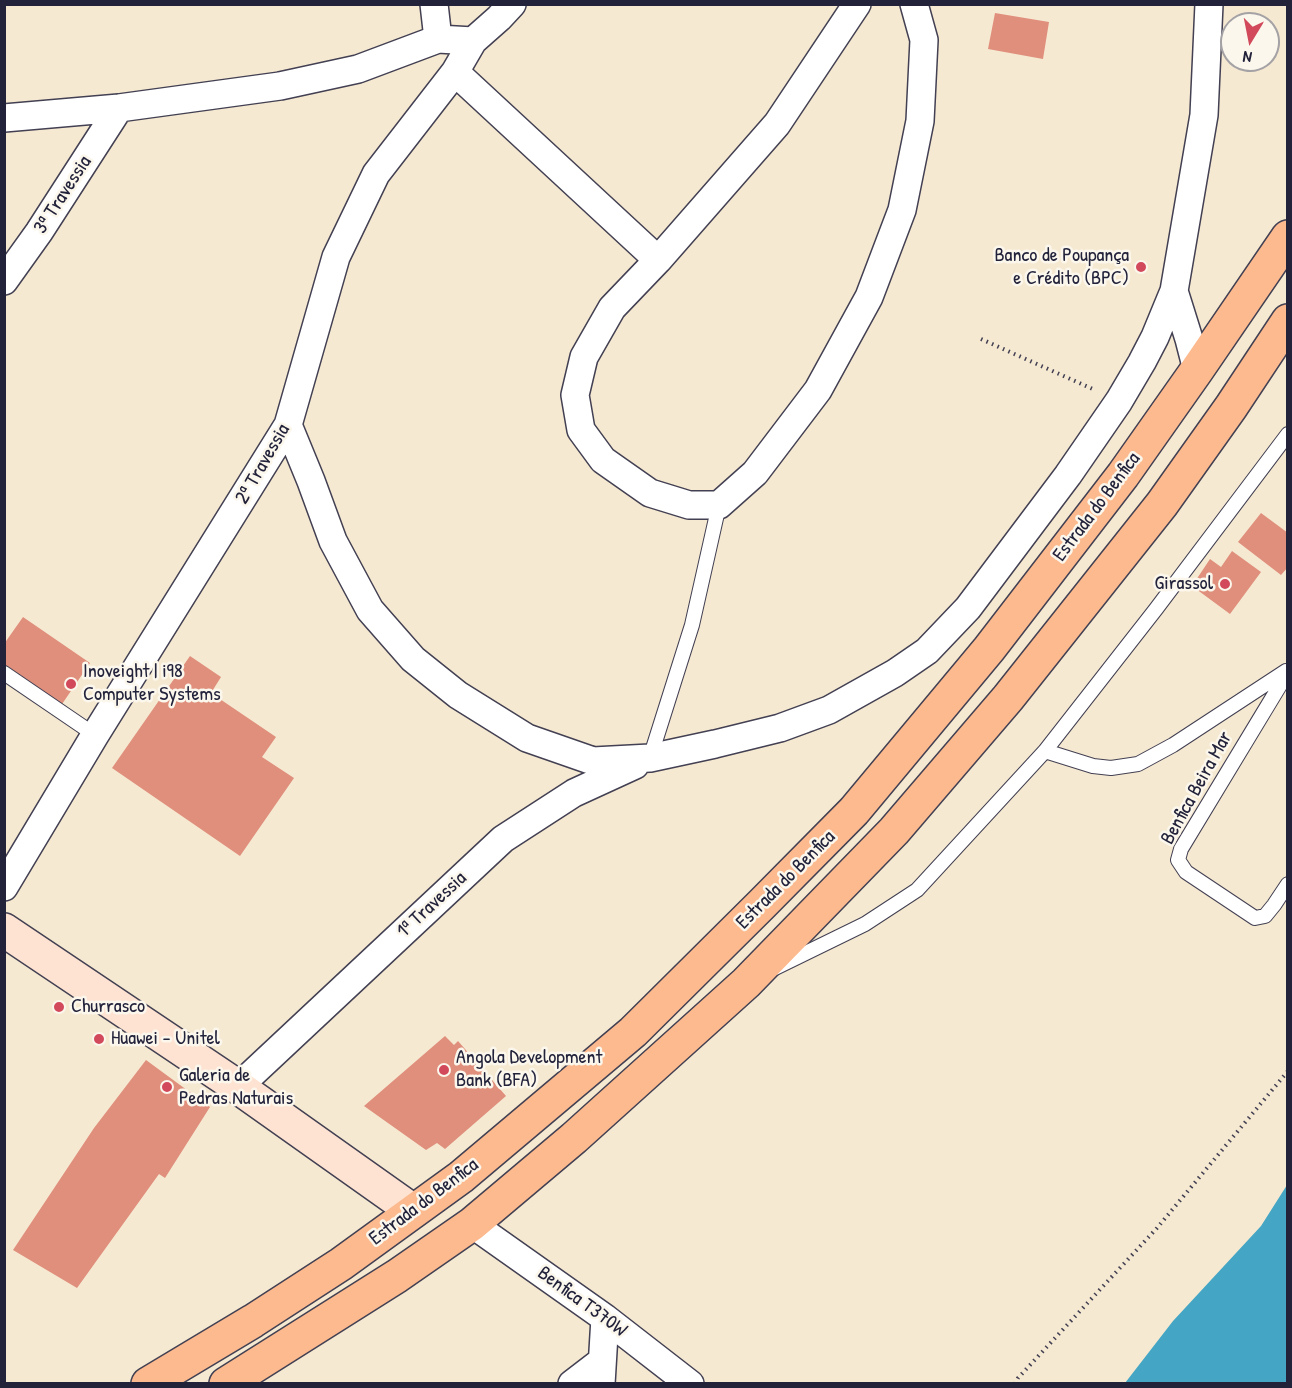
<!DOCTYPE html>
<html>
<head>
<meta charset="utf-8">
<style>
	body { margin:0 }
	#map { position:relative; width:1292px; height:1388px; overflow:hidden; background:#f6e9d2; font-family:"Patrick Hand",sans-serif }
	canvas { display:block }
	.frame { position:absolute; inset:0; border:6px solid #22223b; pointer-events:none }
	.north { position:absolute; left:1220px; top:12px; width:60px; height:60px; box-sizing:border-box; background:#fbf7ec; border:2px solid #a4a2a5; border-radius:50%; rotate:190deg; font-size:16px; font-weight:700; line-height:24px; text-align:center; color:#22223b }
	.north::after { content:''; display:block; margin:auto; width:21px; height:27px; background:#d1495b; clip-path:polygon(50% 0,100% 100%,50% 72%,0 100%) }
</style>
</head>
<body>
<div id="map">
<canvas width="1292" height="1388"></canvas>
<div class="frame"></div>
<div class="north">N</div>
</div>
<script>
const c = document.querySelector('canvas').getContext('2d');
c.lineJoin = 'round';
function paint(path, color) {
  c.fillStyle = color;
  c.fill(path, 'evenodd');
}
function stroke(path, color, width, dash) {
  c.strokeStyle = color;
  c.lineWidth = width;
  c.lineCap = dash ? 'butt' : 'round';
  c.setLineDash(dash || []);
  c.stroke(path);
}
function drawText(font, color, halo, rows, align = 'center') {
  c.font = font + ' "Patrick Hand",sans-serif';
  c.lineWidth = 5;
  c.setLineDash([]);
  c.textBaseline = 'middle';
  c.strokeStyle = halo;
  c.fillStyle = color;
  for (const [text, x, y, turn = 0] of rows) {
    c.save();
    c.translate(x, y);
    c.rotate((+turn || 0) * Math.PI / 180);
    c.textAlign = isNaN(turn) ? turn : align;
    if (halo) c.strokeText(text, 0, 0);
    c.fillText(text, 0, 0);
    c.restore();
  }
}
const water = new Path2D(`
	M1287,1185V1383H1125L1173,1321L1261,1226Z`);
const building = new Path2D(`
	M995,13L1049,22L1043,59L988,49Z
	M1261,513L1288,533V567L1281,575L1238,542Z
	M1232,551L1261,572L1230,614L1192,586L1210,559L1221,567Z
	M23,617L90,663L58,710L4,674V644Z
	M190,656L221,677L211,693L276,737L262,757L294,778L240,856L112,768Z
	M445,1036L454,1045L458,1041L506,1096L445,1149L437,1143L426,1150L364,1106Z
	M146,1060L210,1107L165,1178L159,1174L77,1288L13,1250L94,1128Z`);
const path = new Path2D(`
	M981,339L1095,390
	M1015,1384L1018,1378L1157,1228L1288,1071`);
const lane = new Path2D(`
	M1288,672L1181,849L1178,860L1186,872L1255,918L1265,916L1274,905L1288,884
	M4,673L95,735
	M1045,751L1093,766L1111,768L1138,764L1173,745L1286,671
	M650,758L692,625L719,505
	M775,968L865,924L917,890L1045,751L1156,609L1288,434`);
const street = new Path2D(`
	M434,4L438,39
	M857,4L777,124L658,260L612,308L584,357L575,395L581,430L603,460L650,493L689,505H719L755,473L818,390L869,297L902,210L920,121L924,40L914,4
	M455,72L658,260
	M4,118L119,108L280,86L358,69L438,39L473,41
	M4,281L39,232L119,108
	M1174,291L1189,339L1197,370
	M288,425L311,481L333,541L370,610L413,659L458,695L527,738L593,761L650,758L715,744L780,728L829,710L895,673L927,651L968,608L1068,475L1119,401L1142,362L1155,337L1174,291L1204,115L1209,4
	M4,887L95,735L288,425L336,257L376,174L455,72L473,41L499,18L512,4
	M238,1087L503,839L574,793L635,765
	M472,1224L605,1318L690,1384
	M572,1384L602,1361
	M601,1384L605,1318`);
const secondary = new Path2D(`
	M4,930L238,1087L413,1211`);
const highway = new Path2D(`
	M148,1384L253,1321L341,1264L461,1177L633,1032L762,904L854,811L989,649L1123,475L1197,370L1288,237
	M226,1384L397,1276L472,1224L574,1138L746,983L894,831L1008,698L1162,504L1231,407L1288,321`);
const markers = [
	[1141,267,6,"#d1495b"],
	[1225,584,6,"#d1495b"],
	[71,684,6,"#d1495b"],
	[59,1007,6,"#d1495b"],
	[99,1039,6,"#d1495b"],
	[444,1070,6,"#d1495b"],
	[167,1087,6,"#d1495b"]
];
const streetNames = [
	["3ª Travessia",63,195,-57],
	["2ª Travessia",263,464,-60],
	["Estrada do Benfica",1097,507,-53],
	["Benfica Beira Mar",1197,788,-61],
	["Estrada do Benfica",786,880,-45],
	["1ª Travessia",432,905,-43],
	["Estrada do Benfica",424,1202,-37],
	["Benfica T370W",582,1302,36]
];
const poiNames = [
	["Banco de Poupança",1129,256,"right"],
	["e Crédito (BPC)",1129,279,"right"],
	["Girassol",1213,584,"right"],
	["Inoveight | i98",83,672],
	["Computer Systems",83,695],
	["Churrasco",71,1007],
	["Huawei - Unitel",111,1039],
	["Angola Development",456,1058],
	["Bank (BFA)",456,1081],
	["Galeria de",179,1076],
	["Pedras Naturais",179,1099]
];
paint(water, '#44a6c4');
paint(building, '#df8f7c');
stroke(lane, '#424052', 16);
stroke(street, '#424052', 30);
stroke(secondary, '#424052', 36);
stroke(highway, '#424052', 36);
stroke(path, '#424052', 4, [1.5, 4.5]);
stroke(lane, '#fff', 14);
stroke(street, '#fff', 27);
stroke(secondary, '#fee3d2', 33);
stroke(highway, '#fcba8e', 33);
for (const [x, y, r, color] of markers) {
  const dot = new Path2D();
  dot.arc(x, y, r, 0, 2 * Math.PI);
  c.fillStyle = color;
  c.fill(dot);
  stroke(dot, '#fbf7ec', 2);
}
drawText('20px', '#22223b', '#fbf7ec', streetNames);
drawText('20px', '#22223b', '#fbf7ec', poiNames, 'left');
</script>
</body>
</html>
